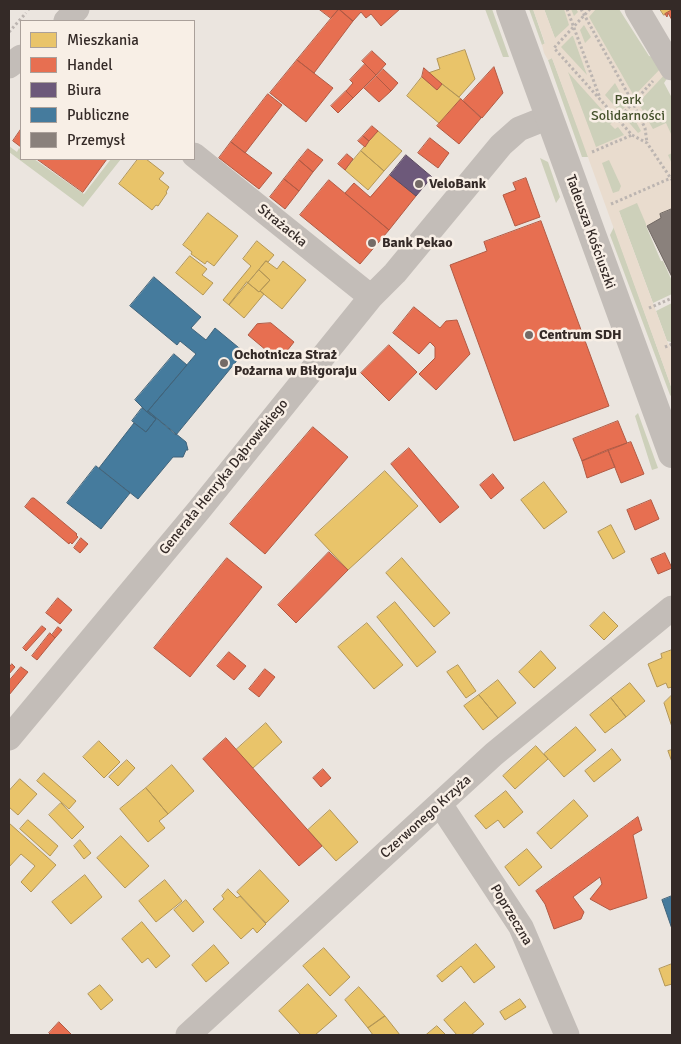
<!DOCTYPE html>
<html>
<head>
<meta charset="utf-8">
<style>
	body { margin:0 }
	#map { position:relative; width:681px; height:1044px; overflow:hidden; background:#ebe5df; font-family:Signika,sans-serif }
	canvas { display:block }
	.frame { position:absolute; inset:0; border:10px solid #342a27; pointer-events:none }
	.legend { position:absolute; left:20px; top:20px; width:175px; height:140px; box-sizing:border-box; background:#f8efe6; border:1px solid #aaa09a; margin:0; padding:6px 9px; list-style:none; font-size:15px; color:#342a27 }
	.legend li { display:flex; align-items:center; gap:10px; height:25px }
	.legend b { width:25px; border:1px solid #aaa09a }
</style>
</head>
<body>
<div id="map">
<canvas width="681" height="1044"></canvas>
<div class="frame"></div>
<ul class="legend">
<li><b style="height:14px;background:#e9c46a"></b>Mieszkania</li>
<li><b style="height:14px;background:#e76f51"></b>Handel</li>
<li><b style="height:14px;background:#6d597a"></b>Biura</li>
<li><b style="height:14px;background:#457b9d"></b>Publiczne</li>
<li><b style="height:14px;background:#8a817c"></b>Przemysł</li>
</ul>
</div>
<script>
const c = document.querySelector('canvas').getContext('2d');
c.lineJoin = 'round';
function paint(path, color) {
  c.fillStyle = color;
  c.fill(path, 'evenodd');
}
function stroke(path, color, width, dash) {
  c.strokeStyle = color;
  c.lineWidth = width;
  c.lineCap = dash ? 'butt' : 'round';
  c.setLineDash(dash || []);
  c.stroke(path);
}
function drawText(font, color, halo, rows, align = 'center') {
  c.font = font + ' Signika,sans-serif';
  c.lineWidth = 5;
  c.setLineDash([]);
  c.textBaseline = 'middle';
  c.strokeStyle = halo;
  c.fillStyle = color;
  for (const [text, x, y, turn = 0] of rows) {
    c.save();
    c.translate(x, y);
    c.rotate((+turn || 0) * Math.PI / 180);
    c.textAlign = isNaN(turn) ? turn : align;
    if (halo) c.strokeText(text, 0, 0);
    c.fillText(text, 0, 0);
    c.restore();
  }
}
const green = new Path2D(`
	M485,9H492L509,57H503Z
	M529,9H533L545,44L542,45Z
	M544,9H619L649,56L660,58L670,74L664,83L672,98V210L660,214L661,218L646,226L661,261H663L672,281V294L653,303Z
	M552,58L589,157H582L548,60Z
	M9,146L17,152L19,148L21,150V159H34L84,194L111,159H121L83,207L9,152Z
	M540,158L548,162L560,197L556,203Z
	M614,227L672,389V397L670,395L610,235Z
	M672,303V342H671L667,341L656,311Z
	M638,413L658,468L652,470L635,416Z`);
const plaza = new Path2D(`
	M533,9H544L555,38L569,25L564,9H571L574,16L578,12L576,9H596L589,17L634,96L664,65L668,71L638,103L643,111L645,109L649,115L646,117L653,129L666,123L672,136V153L668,155L672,164V210L660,214L661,218L657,220V221L646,226V224L637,203L619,211L667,341L672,351V389L552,58L548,60L544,53L542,45L545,43ZM584,25L591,37L585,43L580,30ZM572,36H573L587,75L561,47ZM568,72L613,122L610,124L615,129L618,127L624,135L596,147ZM615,83L627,105L620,112L605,95ZM630,111L641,131L638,133L625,118ZM609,160L621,186L619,191L613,193L602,163Z`);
const homes = new Path2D(`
	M660,9H672V10L664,15Z
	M465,50L475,79L459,97L428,73L440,69L437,59Z
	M422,77L437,90L442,84L461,99L440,124L407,96Z
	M378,131L402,151L384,171L361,151Z
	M361,151L384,171L368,190L345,170Z
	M138,159H146L164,173L159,179L169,187L166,192L167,193L158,206L156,205L152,210L119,184Z
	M208,213L238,236L214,266L207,261L205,264L191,254L192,252L183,245Z
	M257,241L274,255L268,262L266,261L229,305L223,300L251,266L243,259Z
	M190,256L207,269L202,275L213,283L203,295L176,273Z
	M266,261L277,269L283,261L306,280L282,309L260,291L270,280L259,270Z
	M259,270L270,280L259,292L248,283Z
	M247,282L259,292L260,291L264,294L244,318L229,305Z
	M385,471L418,506L348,570L315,535Z
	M544,482L567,512L544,529L521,500Z
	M611,525L625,552L613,559L598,532Z
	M402,558L450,613L434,627L386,573Z
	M395,602L436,652L417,667L377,617Z
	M604,612L618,626L604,640L590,626Z
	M367,623L403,665L374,689L338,647Z
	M672,650V687L668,688L666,683L657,687L648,664L662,658L661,654Z
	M541,651L556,668L534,688L519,672Z
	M458,665L476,691L466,698L447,672Z
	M498,680L516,703L498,718L479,695Z
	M630,683L645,701L626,717L611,698Z
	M479,695L498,718L483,730L464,706Z
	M671,696H672V727L664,703Z
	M611,698L626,717L605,733L590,715Z
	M266,723L282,742L253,768L236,750Z
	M576,727L596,750L564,777L544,754Z
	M99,741L120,762L104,778L83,757Z
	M536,746L548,759L515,789L503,776Z
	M612,749L621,760L594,782L585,771Z
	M672,750V762L668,751Z
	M127,760L135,768L118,786L109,777Z
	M172,765L194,791L168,814L146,788Z
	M44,773L76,801L69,809L37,781Z
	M20,779L37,794L18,815L9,807V791Z
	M146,788L168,814L159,821L165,828L148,842L120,809Z
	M506,791L523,812L504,828L498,820L486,829L475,816Z
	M574,800L588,816L551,849L537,833Z
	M61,803L84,827L72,839L49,815Z
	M330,810L358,842L336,861L308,830Z
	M28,820L58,846L50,856L20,829Z
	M9,823L56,865L31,892L21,882L35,866L21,854L9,867Z
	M121,836L149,866L125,888L97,858Z
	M80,840L91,853L84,859L74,846Z
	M527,849L542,867L519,886L505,867Z
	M260,870L289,901L266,923L237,892Z
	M85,875L102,897L71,924L52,902Z
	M165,880L182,901L156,922L139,901Z
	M228,889L237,898L240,896L266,924L257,933L253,928L241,939L213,909L224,899L222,896Z
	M186,900L204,922L193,932L174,910Z
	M142,922L170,956L156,968L148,958L142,963L122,939Z
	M476,944L495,967L474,983L461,966L442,982L437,976Z
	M214,945L229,963L206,982L192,965Z
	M324,948L350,977L330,996L303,966Z
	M672,964V984L665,986L659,969Z
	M308,984L337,1016L315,1035H301L279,1011Z
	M100,985L113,1000L101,1010L88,994Z
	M359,987L385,1016L368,1028L345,1000Z
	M520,999L526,1007L505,1020L500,1012Z
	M465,1002L484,1024L471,1035H457L444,1020Z
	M385,1016L400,1035H373L368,1028Z
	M437,1026L446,1035H426Z`);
const shops = new Path2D(`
	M319,9H339L331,18Z
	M339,9H400L381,26L371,14L366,18L361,12L353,21Z
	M339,9L353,21L314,73L297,60Z
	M672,10V20L668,13L667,17L665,14Z
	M372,51L386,64L376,75L362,61Z
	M297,60L333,88L306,122L270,93Z
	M365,64L376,75L353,98L346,91L353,83L350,80Z
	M494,67L503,93L482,118L463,101Z
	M424,68L442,84L437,90L422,77Z
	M383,69L398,83L391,91L376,76Z
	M376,76L391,91L379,102L364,88Z
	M346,91L353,98L338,113L331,106Z
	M268,94L282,105L245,153L231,142Z
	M461,99L481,118L459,144L437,126Z
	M372,126L378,131L369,141L363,136Z
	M21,129V147L13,141Z
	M363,136L369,141L365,147L358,141Z
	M430,138L449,153L438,168L418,153Z
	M231,142L272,173L259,189L219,158Z
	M308,149L323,160L313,172L299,160Z
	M347,154L353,159L345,170L338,164Z
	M37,159H107L83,192Z
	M299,160L313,172L299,191L284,179Z
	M390,175L416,196L389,230L345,193L354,183L370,197Z
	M526,178L540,217L515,226L503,195L516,190L513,183Z
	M284,179L299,191L285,209L270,197Z
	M329,180L389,230L360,264L300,215Z
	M541,221L609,406L514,441L450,265L487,251L484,242Z
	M414,307L440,328L446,321L457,320L470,354L436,390L419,374L435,358V347L430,342L419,354L393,333Z
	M271,323L294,342L279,361L248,335L257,324Z
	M389,345L417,372L389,401L361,373Z
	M618,421L627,443L582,461L573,439Z
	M313,427L348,457L265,554L230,524Z
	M631,442L644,474L621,483L608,450Z
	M409,448L459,507L440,523L391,464Z
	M608,450L615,467L587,478L582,461Z
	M493,474L504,488L491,499L480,485Z
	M32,498H34L77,534L76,535L78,537L72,544L70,542L69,544L25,507Z
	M651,500L659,519L635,530L627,510Z
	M81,538L88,544L80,553L74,548Z
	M329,552L348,570L296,623L278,605Z
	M665,553L672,568L658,574L651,559Z
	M227,558L262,587L190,677L154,648Z
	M58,598L72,610L60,624L46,613Z
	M42,626L46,629L26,651L23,648Z
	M58,627L62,630L55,638L52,635Z
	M50,633L55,638L37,660L32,656Z
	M229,652L246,666L234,680L217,666Z
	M12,664L15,667L9,674V668Z
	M21,667L28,672L9,695V681Z
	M265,669L275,677L259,697L249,689Z
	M226,738L322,846L299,866L203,759Z
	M323,769L331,778L321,787L313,778Z
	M638,817L642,830L633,835L647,898L610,910L590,899L602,884L600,877L573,897L584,912L581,919L554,929L545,904L536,891Z
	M59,1022L72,1035H51L49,1033Z`);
const offices = new Path2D(`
	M406,155L432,177L416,196L390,175Z`);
const public = new Path2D(`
	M154,277L201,317L191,328L206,340L215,328L244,352L176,435L148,411L196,354L180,341L177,345L130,306Z
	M174,354L187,365L147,412L135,400Z
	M142,408L156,419L146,432L132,421Z
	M148,411L186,442L188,450H186L183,457H173L138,499L99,468L134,423L146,432L156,419L147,412Z
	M96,466L130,493L101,529L67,503Z
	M672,896V929L662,900Z`);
const industry = new Path2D(`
	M672,209V277L647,226L661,218L660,214Z`);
const path = new Path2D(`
	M29,9L30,10
	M567,9L600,98
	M581,9L633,103L645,128L647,143
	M590,9L554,48L632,135L647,143L672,180
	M9,32L26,13
	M618,119L653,81
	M592,152L632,135
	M611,204L671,178
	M649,308L672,298
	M665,347L672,344`);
const minor = new Path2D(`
	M637,9L672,68
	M66,21L77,9
	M9,66L21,57
	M194,155L371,297
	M9,738L199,510L371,297L395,273L501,145L519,129L549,117
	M440,804L521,927L567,1035
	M188,1035L494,754L672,608`);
const tertiary = new Path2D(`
	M510,9L672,454`);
const markers = [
	[419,184,5,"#746b67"],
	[372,243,5,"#746b67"],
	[529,335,5,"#746b67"],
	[224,363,5,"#746b67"]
];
const parkNames = [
	["Park",628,100],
	["Solidarności",628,116]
];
const poiNames = [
	["VeloBank",429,184],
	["Bank Pekao",382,243],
	["Centrum SDH",539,335],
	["Ochotnicza Straż",234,355],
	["Pożarna w Biłgoraju",234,371]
];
const streetNames = [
	["Strażacka",282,226,39],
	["Tadeusza Kościuszki",590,232,70],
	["Generała Henryka Dąbrowskiego",224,477,-51],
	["Czerwonego Krzyża",426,817,-42],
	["Poprzeczna",511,915,59]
];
paint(green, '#cdd0ba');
paint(plaza, '#e9dcce');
paint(homes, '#e9c46a');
stroke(homes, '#b39656', 1);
paint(shops, '#e76f51');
stroke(shops, '#b15a44', 1);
paint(offices, '#6d597a');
stroke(offices, '#5c4b61', 1);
paint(public, '#457b9d');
stroke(public, '#40637a', 1);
paint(industry, '#8a817c');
stroke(industry, '#706762', 1);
stroke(path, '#bcb5b1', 3, [2.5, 2.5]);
stroke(minor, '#c3bdb8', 25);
stroke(tertiary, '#c3bdb8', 28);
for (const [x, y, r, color] of markers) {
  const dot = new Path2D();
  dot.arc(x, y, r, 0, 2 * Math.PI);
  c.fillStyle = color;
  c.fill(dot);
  stroke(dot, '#f8efe6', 2);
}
drawText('14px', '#45512c', '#f8efe6', parkNames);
drawText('bold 14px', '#342a27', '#f8efe6', poiNames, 'left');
drawText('14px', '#342a27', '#f8efe6', streetNames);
</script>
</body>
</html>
